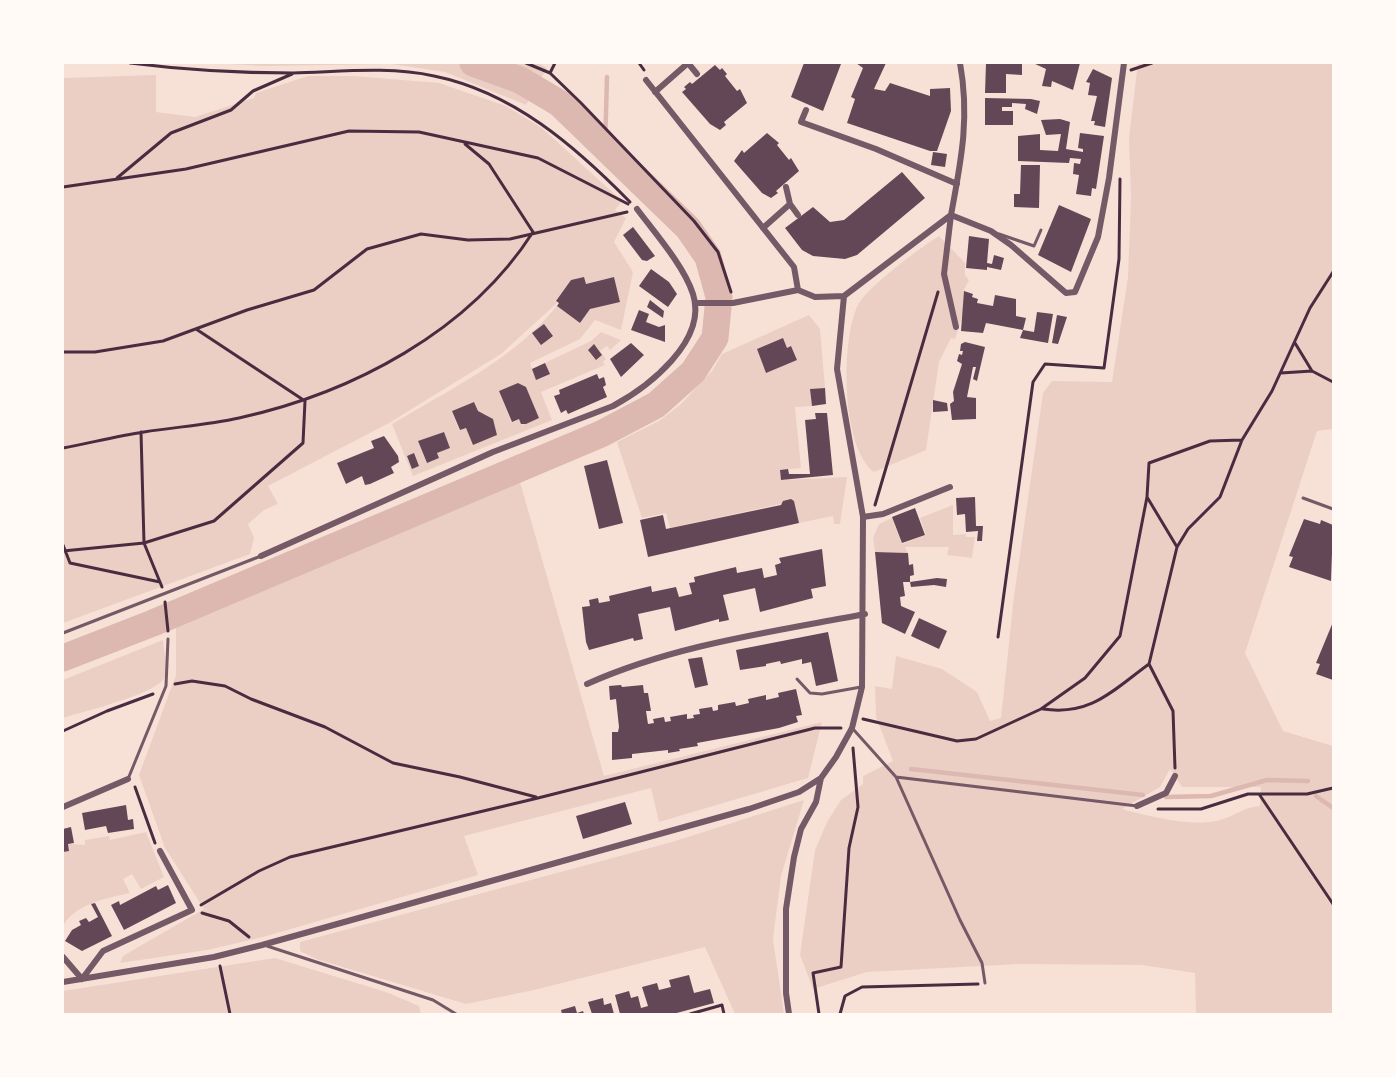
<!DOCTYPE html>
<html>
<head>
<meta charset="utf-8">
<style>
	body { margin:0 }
	#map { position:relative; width:1396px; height:1077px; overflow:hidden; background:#f7e1d7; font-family:Montserrat,sans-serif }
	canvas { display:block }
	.frame { position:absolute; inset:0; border:64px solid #fffaf5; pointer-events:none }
</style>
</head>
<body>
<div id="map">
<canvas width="1396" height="1077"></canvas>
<div class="frame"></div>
</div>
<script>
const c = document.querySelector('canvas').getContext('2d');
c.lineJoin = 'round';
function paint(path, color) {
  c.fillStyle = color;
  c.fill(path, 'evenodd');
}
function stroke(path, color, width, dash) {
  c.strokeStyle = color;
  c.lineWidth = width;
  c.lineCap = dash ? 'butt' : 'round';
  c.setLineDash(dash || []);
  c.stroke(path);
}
const green = new Path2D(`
	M212,63H538L547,68L526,105L445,72L391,64L262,66Z
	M1138,63H1333V429L1317,431L1245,653L1283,731L1333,746V1014H1196L1195,973L1142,965L1020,964L867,972L813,989L800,955L815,850L827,822L841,800L863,784V776L893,761L876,717L875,686L892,689L896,656L942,669L977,692L990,721L1001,718L1014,596L1043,393L1052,381L1112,382L1128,277L1131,197L1129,138ZM1170,769L1182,787H1261L1260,806C1244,807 1235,816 1220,820C1192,828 1150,816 1122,809L1160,787Z
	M156,75V112L195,117L254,98L256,93L308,76H354L439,83L506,106L542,128L622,201L615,210L626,218L614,242L633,272L621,330L595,320L580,339L530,363L532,369L591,341L601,332L621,340L610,350L607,346L600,351L606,359L603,362L605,365L541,392L552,420L413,476L392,424C449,390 518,357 559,303L552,300L557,303L501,354L389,423L268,486L278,504L264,510L248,524L254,538L250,554L63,623V78ZM583,277L586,284L614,277L620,301L590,309L580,323L557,306L571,280ZM518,383L526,387L539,418L522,425L519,419L511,422L499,391ZM474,402L478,411L493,420L497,435L473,445L466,428L459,430L452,411ZM444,432L450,448L437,453L439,458L427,463L418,442Z
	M939,236L965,263V275L969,280L964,290L963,314L955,339L951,338L939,362L926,450L874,472C841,448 840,337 859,303C869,286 921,247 939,236Z
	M809,315L820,329L825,388L811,389L812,406L795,407L801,468L780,470L781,480L847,477L840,524H834L833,516L799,523L794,501L670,528L666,513L642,518L617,442L659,421L680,405L712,371L722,354ZM783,339L787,348L791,347L796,360L766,372L757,349Z
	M520,482L604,776L822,722L808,778L659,822L651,788L464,836L478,875L263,937L207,950L120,963L123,956L204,909L165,848L139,775L176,675V625Z
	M953,505V535L966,534V537H975L972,558L947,555L949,547H905L908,553L875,552L873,538L879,524L892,518L902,544L926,535L920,518Z
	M163,640C164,651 168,668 164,678C157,694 81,712 63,718V680Z
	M804,800L781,876L773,939L784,1014H735L705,947L534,990L466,1004L316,959L300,951V942L672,842Z
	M146,832L164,877L141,889L132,874L123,879L130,893C107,898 75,904 63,926V852L69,851L68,844L85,845V840L109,836L110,840Z
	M275,958L386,992L419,1006L421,1014H63V991Z`);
const stream = new Path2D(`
	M605,148L607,77
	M911,769L1143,795
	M1316,796L1333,808
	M1166,797L1211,796L1267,780L1308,781`);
const river = new Path2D(`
	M63,658L153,623L601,434L656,405L693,372L715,338L719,297L708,257L688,228L559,103L520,80L473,63`);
const building = new Path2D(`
	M804,63L841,64L823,111L791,97Z
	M856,63H886L874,89L885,91L890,83L930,96V89L950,88L951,111L937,151H930L847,123L855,99L851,97L863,68Z
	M986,63H1022V75L1006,74V93H985Z
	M1033,63H1080L1073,90L1052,81L1051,87L1042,86L1046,69Z
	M715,65L720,70L722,68L727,74L725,76L737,91L740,89L747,103L724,122L726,125L720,130L710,124L682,92L686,89L684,87L690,82L692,84Z
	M1093,69L1112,78L1105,127L1094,125L1095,121H1091L1097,96L1088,95L1090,83L1086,82Z
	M985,98L1031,99L1040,101L1037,114L1025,109L1026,104L1012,103V107H1002V111H1013V125H985Z
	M1060,119L1070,122L1066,149L1083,152V149L1078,148L1080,133L1104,136L1096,189L1092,188L1091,196L1076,194L1079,175L1073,174L1074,163L1080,164L1081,159L1070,158L1069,163L1018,161V136L1040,134V150L1058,151L1061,134L1046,135L1041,120Z
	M767,133L779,143L777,145L789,160L791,158L799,171L776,191L778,193L771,198L762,193L734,161L742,150L744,153Z
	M933,152L947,154L945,167L931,165Z
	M1021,165H1040L1039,208L1014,207V194H1020Z
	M902,172L925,198L857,255L845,259L813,256L802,250L785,228L813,207L830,222L844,220Z
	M1059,205L1091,219L1071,272L1038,255Z
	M633,227L655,256L647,261L642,260L623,235Z
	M969,236L989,239L987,263L992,264L994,255L1004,258L1001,270L987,267V270L966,268Z
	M651,269L669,282L677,294L668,307L639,286Z
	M584,277L586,284L614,277L620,302L590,309L580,323L557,306L559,303L556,301L571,280Z
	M964,291L973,294L972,297L978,299L977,303L993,306L995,295L1016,299V316L1026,318L1023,330L986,323L983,333L961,331Z
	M650,300L664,311L663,318L647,307Z
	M639,310L649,314L646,322L659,327L665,325V342L631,330Z
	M1037,312L1053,314L1048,343L1020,338L1023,330L1034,332Z
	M1057,315L1067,317L1058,344L1052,343Z
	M544,324L553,336L541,345L532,333Z
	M783,338L787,348L791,346L797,360L766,373L757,349Z
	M965,342L985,347L977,381L973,379L976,367H973L967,397L976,398V419L952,420L950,404L954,401L953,392L962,364L957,361L959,354L962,355L963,351H960L961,344Z
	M631,343L644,355L621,377L610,359Z
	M594,344L602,355L596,360L588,350Z
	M545,363L550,374L536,380L532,369Z
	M597,374L599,379L604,377L606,385L603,387L607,397L568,414L566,410L561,413L554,396L560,394L559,390Z
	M518,383L526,387L539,418L526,424H521L519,419L512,422L499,391Z
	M825,388L826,404L812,406L810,389Z
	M933,400L947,403L948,411L933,412Z
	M474,402L478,411L493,419L497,435L473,445L466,428L460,430L452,411Z
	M815,413H827L833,475L781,480L780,470L788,469L789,474H810L805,420L816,419Z
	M444,432L450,448L437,453L439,458L427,463L418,441Z
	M384,436L398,456L399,462L391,467L394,473L370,484L365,485L362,476L346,484L337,463L374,448L371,441Z
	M414,453L419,466L412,469L407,456Z
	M607,460L623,523L599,529L584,466Z
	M975,497L976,526H983L982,541H977L978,531L966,532L965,514L957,515L956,498Z
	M791,499L794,501L799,523L648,557L640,520L663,515L666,529L781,505L783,501Z
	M915,508L925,535L902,543L892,517Z
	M1304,519L1320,524L1321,520L1333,525L1331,581L1289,567L1293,557L1289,556Z
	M822,549L826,586L811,589L813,598L760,612L755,588L723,595L729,620L719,622V619L675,631L670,607L638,614L643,639L634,641L633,638L589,650L586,642L582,607L590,606L589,600L598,598L599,603L610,601L609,596L651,586L652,592L676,587L679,597L692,594L689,583L695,582L694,577L736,567L737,573L762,568L764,578L777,575L775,565L781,563L779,558Z
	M875,552L908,553L909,565L913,564L914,575L910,576V582H903L905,596L900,597L901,606L915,612L905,634L882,623Z
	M937,578L947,579L946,587L934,585L911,587L910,582Z
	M919,618L947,631L939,649L911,636Z
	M1333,622V680L1316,674L1320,664L1316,663Z
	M828,632L838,681L816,686L811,662L802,664V659L781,664L780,661L766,664V666L740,670L736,650Z
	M702,657L708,685L695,688L688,659Z
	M621,685L622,687L643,685L644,693H648L651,711H646L648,724L654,723L653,719L664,717L665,722L671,721L670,717L687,714V719L694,718L693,715L700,714L699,709L712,707L713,711L718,710V705L735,702L736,706L749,703L748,699L766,695V700L779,697L778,693L796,689L802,715L796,716L798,722L779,728L697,743L698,746L679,749L680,751L668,753V750L632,754V758L612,760V732H618L619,727L616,699L610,700L609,686Z
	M625,802L632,824L583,839L576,816Z
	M126,805L128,820L133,819L134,829L108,833L106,826L85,830L82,813Z
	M71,827L74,843L68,844L69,851L63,852V829Z
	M168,885L176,903L124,930L111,905L119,901L120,905L156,886L158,890Z
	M95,903L112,936L82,951L65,941L72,930L81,925L79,921L86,918L89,922L98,917L91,904Z
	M689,975L694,993L710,989L714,1003L673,1014H620L615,995L629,991L631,998L638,996L641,1008L648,1006L642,987L657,983L659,990L671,987L669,980Z
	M603,998L604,1005L611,1003L614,1014H592L588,1002Z
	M575,1006L577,1013L583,1011L584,1014H562L561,1010Z`);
const path = new Path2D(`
	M130,63C185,70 238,73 293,73C339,72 388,66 434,76C513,92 575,146 630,202
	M526,63L550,73L581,103L694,221L718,252L731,292
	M639,63L644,70
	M1131,70L1152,63
	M550,73L555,63
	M117,178L171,133L231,110L253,91L292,74
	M63,187L186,169L349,131L419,132L538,158L628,204
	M1295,343L1312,371L1333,382
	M63,352H95L163,341L247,310L314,290L367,249L421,234L468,240L510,239L627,212
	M1281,373L1312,371
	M63,448C90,443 117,436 144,432C175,427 208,425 239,418C352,393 469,332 533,232L489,164L465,144
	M875,505L938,292
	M63,545L70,563L160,582
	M1177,547L1147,497L1149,463L1210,441L1242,440
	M63,551L144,543L141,432
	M162,587L144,543L214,521L303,443L305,401L196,329
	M165,602L168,631
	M998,637L1033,382L1045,364L1104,368L1119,259L1120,179
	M175,684L192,681L225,686L251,699L325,727L393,763L460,777L536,797
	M1043,709C1091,716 1112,691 1149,664
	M863,719L957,741L976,739L1041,709L1085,678L1120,636L1147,497
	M63,731L107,711L153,694
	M1175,768L1173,711L1149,664L1177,547L1188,529L1220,497L1242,440L1272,391L1310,308L1333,272
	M135,787L155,843
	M1259,794L1333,904
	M1158,809H1201L1248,794H1307L1333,788
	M201,905L259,871L290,857L538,798L815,728H841
	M202,913L229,921L249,937
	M220,966L230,1014
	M690,1014L722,1005L724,1014
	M819,1014L813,973L841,967L849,848L858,807L853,748
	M840,1014L845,996L862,987L978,984`);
const service = new Path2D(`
	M999,234L1034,246L1041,230
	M1303,498L1333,509
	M63,633L261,556
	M797,679L810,693L822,694L861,687
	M853,729L896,777L1137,806
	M896,777L960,920L982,963L985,983
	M128,779L166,686L168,639
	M267,946L433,1000L456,1014`);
const minor = new Path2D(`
	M688,63L697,74
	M646,80L794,267L798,290
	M655,92L688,63
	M806,110L801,122L876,149L957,184
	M790,204L798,215
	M763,228L790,204L786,187
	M798,290L815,297L844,296L951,215C961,161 970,118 960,63
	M695,303H733L798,290
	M956,327L944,274L951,215L991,231L1011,245L1066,293L1075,292L1098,237L1109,178L1124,63
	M863,517L883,514L950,487
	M261,556L493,452L613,406C648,387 708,341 693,294C684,266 655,233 637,209
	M587,684C674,645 771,632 865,614
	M1137,806L1166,793L1175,776
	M63,807L128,779
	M63,957L82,979L103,951L192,910L160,851
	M63,982L214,957L262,945L749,809L799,792L821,778
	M789,1014L786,993V909L794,857L801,829L816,802L821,778L836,757L852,728L862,687L863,517L837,369L844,296`);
paint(green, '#ebcfc5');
stroke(stream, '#dcb8b0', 4.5);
stroke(river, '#dcb8b0', 27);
paint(building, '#644757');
stroke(path, '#4a2c40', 3);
stroke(service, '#755966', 3);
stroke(minor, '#755966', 6);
</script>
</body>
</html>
